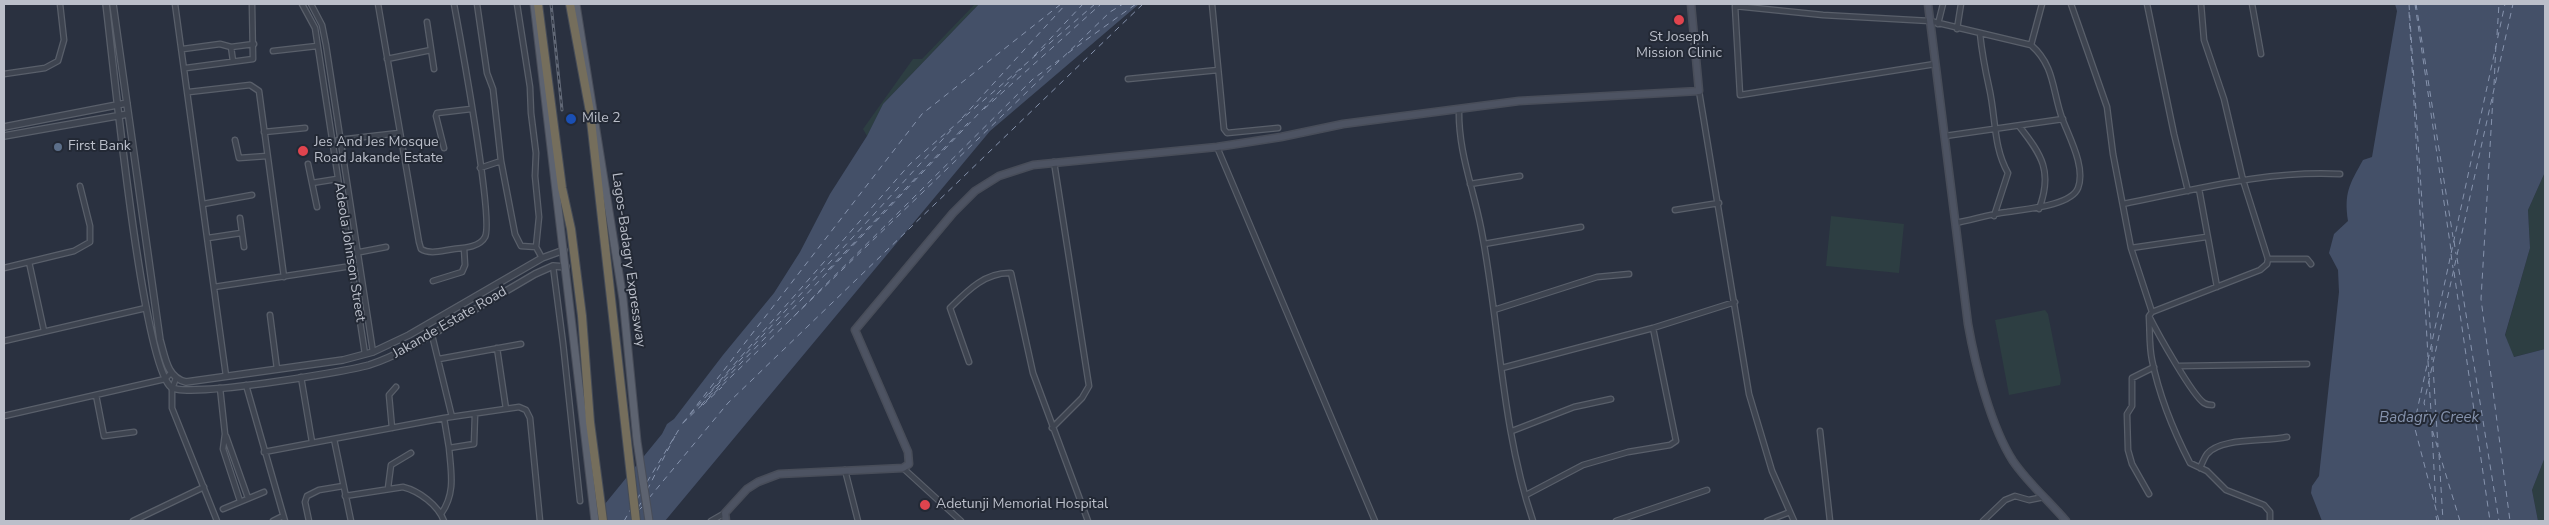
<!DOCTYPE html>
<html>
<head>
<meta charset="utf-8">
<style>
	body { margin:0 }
	#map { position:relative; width:2549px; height:525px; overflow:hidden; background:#2a3140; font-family:"Nunito Sans",sans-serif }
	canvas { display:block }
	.frame { position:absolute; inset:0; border:5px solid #bbbfca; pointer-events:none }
</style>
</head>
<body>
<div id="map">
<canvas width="2549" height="525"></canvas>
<div class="frame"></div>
</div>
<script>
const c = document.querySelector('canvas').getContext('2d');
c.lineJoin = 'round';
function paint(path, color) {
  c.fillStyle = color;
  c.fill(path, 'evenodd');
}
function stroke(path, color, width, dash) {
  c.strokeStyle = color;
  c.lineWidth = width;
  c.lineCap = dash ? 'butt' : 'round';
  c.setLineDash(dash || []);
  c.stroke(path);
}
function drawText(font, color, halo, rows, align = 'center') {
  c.font = font + ' "Nunito Sans",sans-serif';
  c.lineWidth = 4;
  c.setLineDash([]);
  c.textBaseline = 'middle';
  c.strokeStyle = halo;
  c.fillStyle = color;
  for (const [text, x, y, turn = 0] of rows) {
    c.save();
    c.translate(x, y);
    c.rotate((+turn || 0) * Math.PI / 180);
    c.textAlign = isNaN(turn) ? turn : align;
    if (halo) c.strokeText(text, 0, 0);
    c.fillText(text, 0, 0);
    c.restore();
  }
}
const green = new Path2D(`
	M975,4H979L883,104L867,136L863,129L913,59H922Z
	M2545,172V349L2513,357L2505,336L2530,248L2528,210Z
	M1831,216L1904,224L1899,273L1826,266Z
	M2045,310L2048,314L2061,380L2060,385L2009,395L1995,320Z
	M2545,457V521H2538L2532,490Z`);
const water = new Path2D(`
	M979,4H1139L990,131L665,521H591L662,434L667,424L674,419L723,355L774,293L800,252L830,194L867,136L883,104Z
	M2395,4H2545V172L2528,210L2530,248L2505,335L2514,357L2545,349V457L2532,490L2538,521H2322L2311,493L2312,486L2319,476L2339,292L2338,270L2329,253L2334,234L2348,221C2344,193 2349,185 2363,160L2372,157L2397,11Z`);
const ferry = new Path2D(`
	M1095,4L910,164L681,425L1110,12L1123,4
	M2409,4L2431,340
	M2415,4L2451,250
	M2416,4L2453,237
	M2409,12L2428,357
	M2497,35L2499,4
	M1068,53L1136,4
	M1034,56L1083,4
	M2494,85L2496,44
	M2493,97L2481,299L2510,521
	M984,109L1101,4
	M962,118L1066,4
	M2454,241L2456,254
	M2451,254L2453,268
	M2457,258L2499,521
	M828,270L968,123
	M2454,272L2490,521
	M787,323L1033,79L1059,60
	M2432,346V360
	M2428,361L2429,377
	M2433,366L2438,447
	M2429,381L2432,427
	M709,394L953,128
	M701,405L1022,68
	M703,405L722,387
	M690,414L922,114L1061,4
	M2432,431L2436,507
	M2439,454L2443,521
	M647,482L681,426
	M647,490L675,436
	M649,498L728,403L1143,4
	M637,500L641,492
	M638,508L642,501
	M638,511L644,505
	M2436,516L2437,521
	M624,521L631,509
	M2439,521L2414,425L2505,4
	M2460,521L2424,403L2513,4`);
const minor = new Path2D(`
	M175,4L226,376
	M302,4L315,28L365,354
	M311,4L322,25L326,45L373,352
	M378,4L419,242L421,249C430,255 444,250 454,249C464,248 480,247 485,237C494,220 460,36 454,4
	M477,4L487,73L493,89L501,161L515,234L521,246L536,247L542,258
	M517,4L530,87L531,113L536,153L535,176L539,217L536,247
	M1212,4L1224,129L1227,133L1278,128
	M2071,4L2107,107L2113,154L2131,248L2152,312L2149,316C2157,332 2192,395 2204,403C2207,405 2210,405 2212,405
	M2147,4L2174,134L2188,191
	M2201,4L2204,40L2224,99L2243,180L2268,259H2307L2311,264
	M2252,4L2261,54
	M427,22L434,69
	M1938,24L1943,4
	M1957,29L1961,4
	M1980,34C1982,53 1985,69 1989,87C1996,117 1993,147 2008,173L1994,216
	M2031,45L2042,4
	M231,47L233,61
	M183,49L220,44L231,47L254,44
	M273,51L317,46
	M387,59L431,50
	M1935,64L1740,95L1735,6L1823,15L1930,21L2031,45C2055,66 2052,90 2062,118C2069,137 2086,167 2078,188C2071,206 2024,209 2007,212C1990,214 1972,220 1955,223
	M186,68L253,59L252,4
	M4,74L45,68L58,61L64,40L60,4
	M1128,79L1218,70
	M1699,91L1749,394L1772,471L1794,521
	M189,92L250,85L259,91L284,277
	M1459,109C1458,151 1473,187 1481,228C1500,325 1501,427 1533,521
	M2019,126C2042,155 2053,172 2039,209
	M264,132L305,128
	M1945,136L2063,119
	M235,140L239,158L267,156
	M338,140L399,133
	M1217,147L1375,521
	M444,148L436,116L437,113L471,109
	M308,164L317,207
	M480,168L501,161
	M312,183L337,179
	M1470,184L1520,176
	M2199,189L2217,287
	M203,204L252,195
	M2123,204C2194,190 2267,170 2340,174
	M1675,210L1719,203
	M240,218L244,247
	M208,238L241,233
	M1484,244L1581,227
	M2131,248L2206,237
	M355,253L386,247
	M29,262L44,331
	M553,266L563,343L580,501
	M4,268L74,251L90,242V226L80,186
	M433,281L462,272L465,265L464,248
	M214,287L358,265
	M1494,310L1597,277L1629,274
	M2152,312L2260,270L2267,264L2268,259
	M270,315L277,369
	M2149,317C2150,331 2149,346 2152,360C2159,395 2174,432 2190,463L2207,471L2226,490L2264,505L2270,512V521
	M432,335L452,417
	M4,341L146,308
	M497,348L506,409
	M439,359L521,344
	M969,362L950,308C967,291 985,272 1011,273L1033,373L1088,521
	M2179,366L2307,364
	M1502,368L1653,328L1735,302
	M301,377L312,442
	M176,378L172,389V408L217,521
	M246,385L285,521
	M220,388L225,434L223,449L240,501
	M96,395L104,436L134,432
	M4,416L165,379L171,373
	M444,418L449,448
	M392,428L389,395L396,387
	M1052,428L1082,398L1089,386L1054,162
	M1512,431L1574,407L1611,399
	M1820,431L1830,521
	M226,436L248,498
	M334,439L351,521
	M264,452L444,418L519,407L526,410L530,418L540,521
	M903,468L961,521
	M2200,468C2202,464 2204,458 2207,454C2221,437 2266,442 2287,437
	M845,470L858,521
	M388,488L391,465L411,453
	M2149,494L2132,464L2128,450L2127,414L2132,406V378L2154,367
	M1526,495L1583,465L1628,452L1670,445L1676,441L1653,328
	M345,496L403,487C419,491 438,505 444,521
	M223,509L264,492
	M441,514C456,493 451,472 449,448L474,444L475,414
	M133,521L204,487
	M273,521L283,516
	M309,521L305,502L307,496L319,490L343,486
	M711,521L725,513
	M1616,521L1707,490
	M1767,521L1790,512
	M1983,521L2005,500L2015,496L2029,500L2044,497`);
const tertiary = new Path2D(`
	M106,4C113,59 142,363 171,387C184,399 344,372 369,365C385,360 399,353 414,345L535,274L553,266L566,267
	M113,4L160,340C165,357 167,378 186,382L343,360L373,352L409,335L542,258L564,250
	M4,127L127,103
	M4,136L128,114`);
const secondary = new Path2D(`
	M1928,4L1968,324C1975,364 1991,427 2013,461C2028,483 2049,501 2066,521
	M726,521L725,513L747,489L758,482L779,474L903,468L909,464L908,452L855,330L953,213L975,191L999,176L1033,165L1217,147L1281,137L1343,124L1519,101L1699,91L1691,4`);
const primary = new Path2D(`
	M534,4L595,521
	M576,4L623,299L637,441L649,521`);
const motorway = new Path2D(`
	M538,4L562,188L571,229L582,316L590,422L603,521
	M570,4L590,112L636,521`);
const rail = new Path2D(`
	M551,4L562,110`);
const markers = [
	[1679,20,6,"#e0444e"],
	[571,119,6,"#1a4fb4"],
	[58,147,5,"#5c6f8a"],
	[303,151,6,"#e0444e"],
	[925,505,6,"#e0444e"]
];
const poiNames = [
	["St Joseph",1679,38,"center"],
	["Mission Clinic",1679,54,"center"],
	["Mile 2",582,119],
	["Jes And Jes Mosque",314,143],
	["Road Jakande Estate",314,159],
	["First Bank",68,147],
	["Adetunji Memorial Hospital",936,505]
];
const streetNames = [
	["Adeola Johnson Street",349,252,81],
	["Lagos-Badagry Expressway",628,260,82],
	["Jakande Estate Road",450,323,-30]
];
const waterNames = [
	["Badagry Creek",2429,418]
];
paint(green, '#2d3e42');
paint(water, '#445068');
stroke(ferry, '#8693ad', 1, [6, 5]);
stroke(minor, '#595f6a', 7);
stroke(tertiary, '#595f6a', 8);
stroke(secondary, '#484d59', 9);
stroke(primary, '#484d59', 9);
stroke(motorway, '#464c57', 10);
stroke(minor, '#3e4450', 4.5);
stroke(tertiary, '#3e4450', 5.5);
stroke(secondary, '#4d5362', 6);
stroke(primary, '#5d6370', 7);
stroke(motorway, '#756e5c', 8);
stroke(rail, '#616876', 3);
stroke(rail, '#232935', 1, [4]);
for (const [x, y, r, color] of markers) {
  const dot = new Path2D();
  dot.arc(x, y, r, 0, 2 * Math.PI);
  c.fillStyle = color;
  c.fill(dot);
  stroke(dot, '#232935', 2);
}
drawText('14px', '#bbbfca', '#232935', poiNames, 'left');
drawText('14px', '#bbbfca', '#232935', streetNames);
drawText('italic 15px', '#8693ad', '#232935', waterNames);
</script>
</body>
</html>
